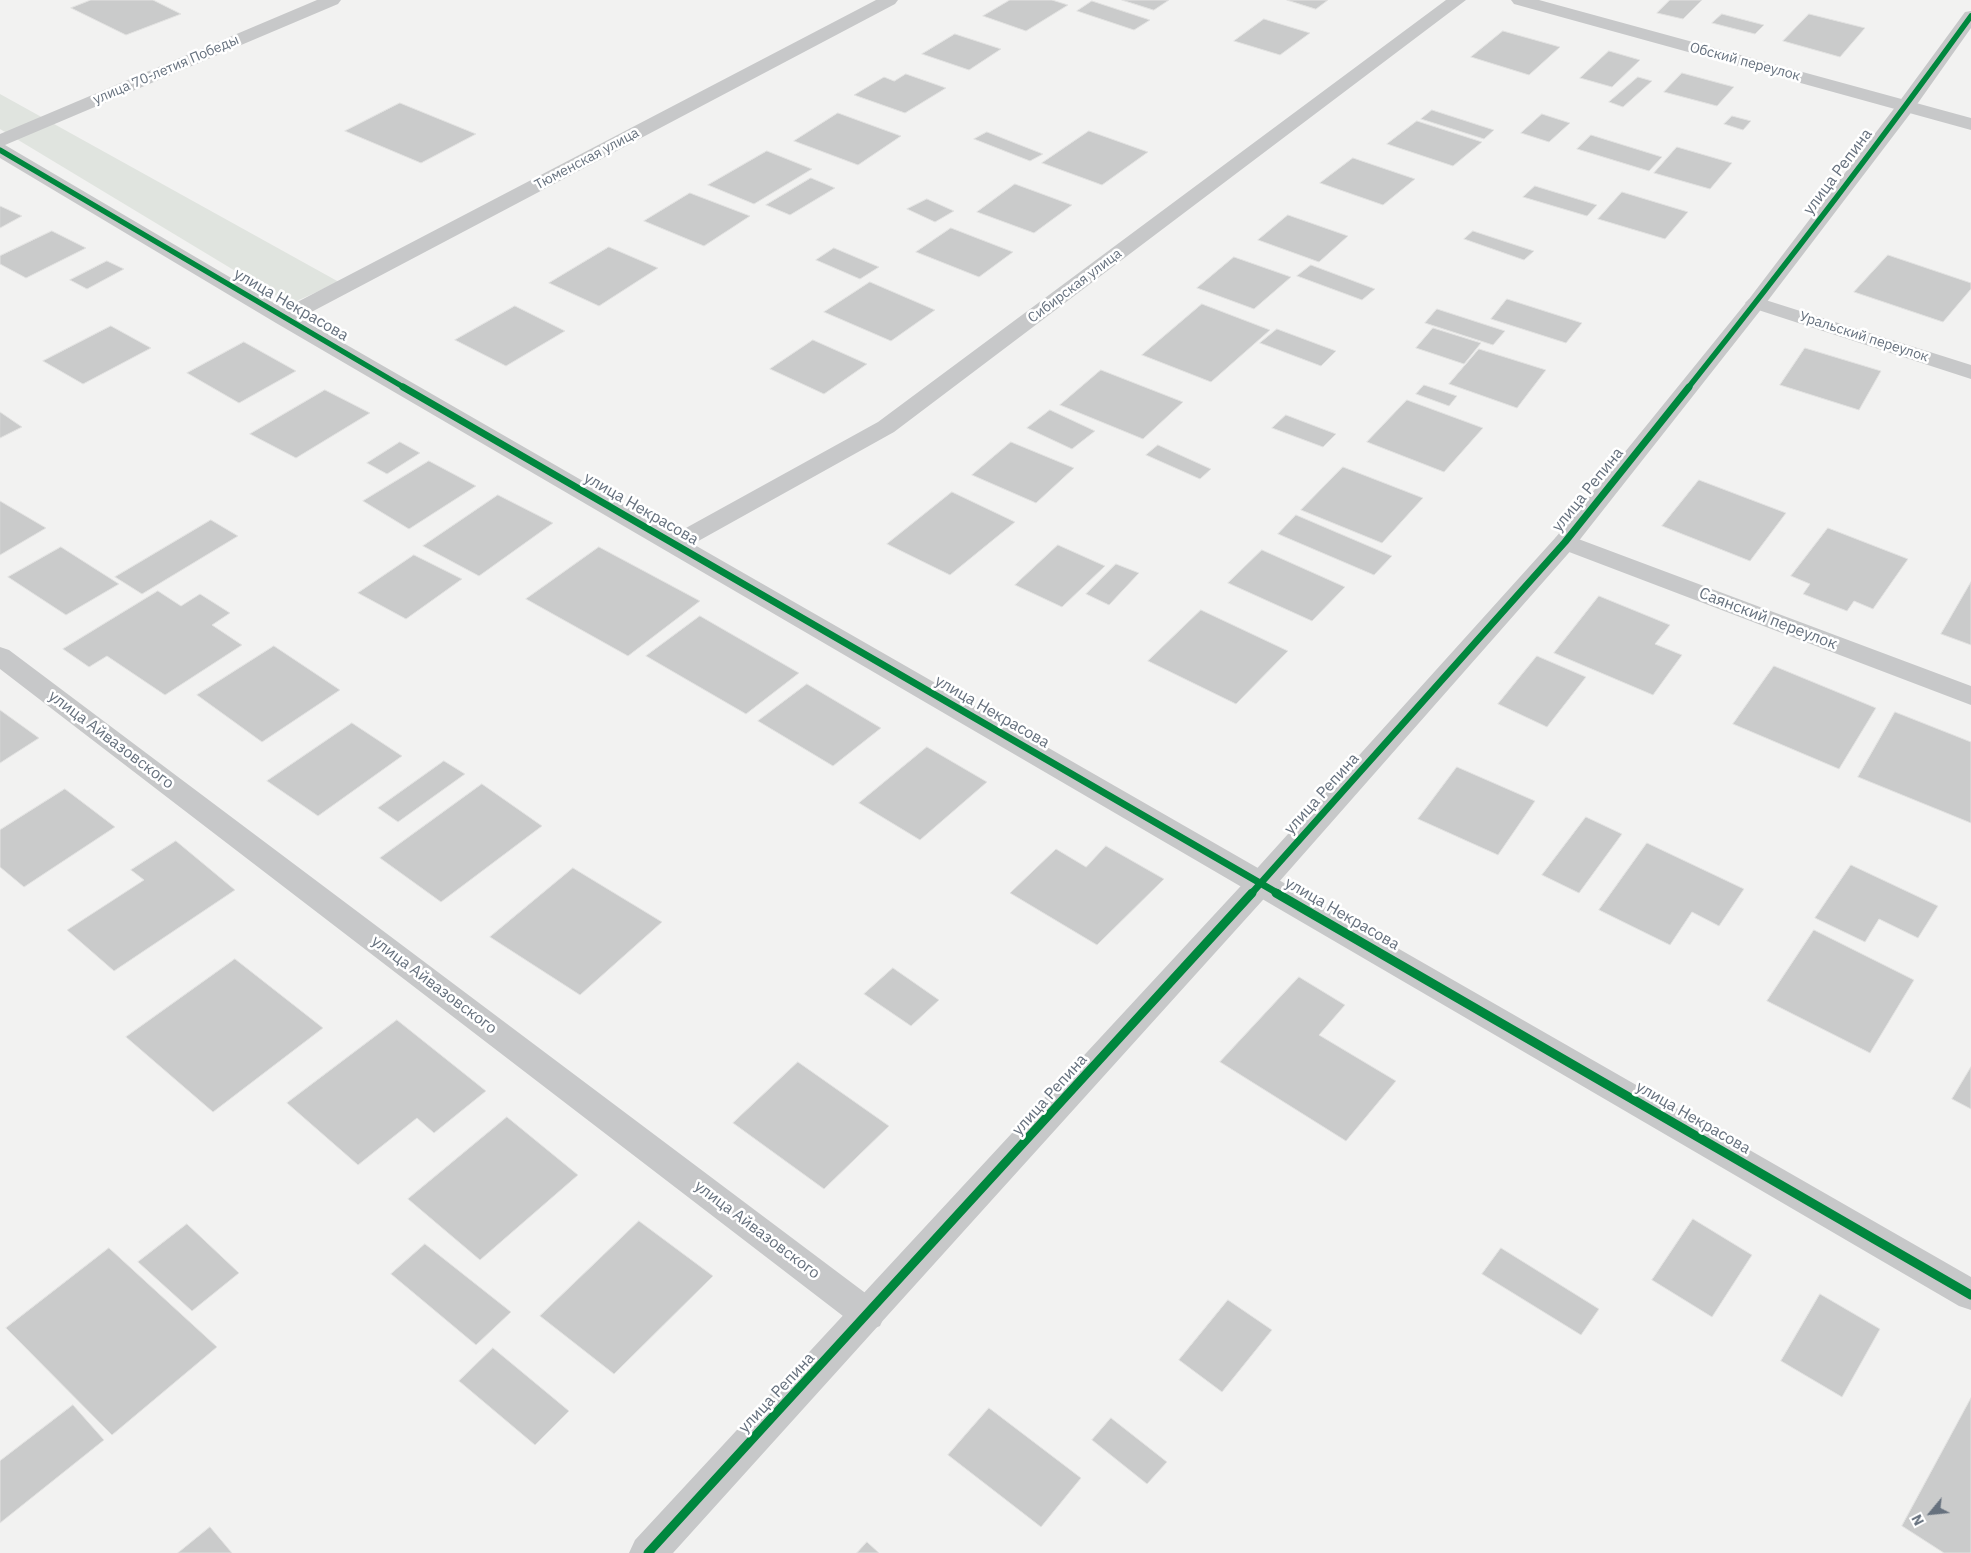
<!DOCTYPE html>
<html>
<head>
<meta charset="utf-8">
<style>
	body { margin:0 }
	#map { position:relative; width:1971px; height:1553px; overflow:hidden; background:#f2f2f1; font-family:"IBM Plex Sans",sans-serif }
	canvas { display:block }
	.north { position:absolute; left:1906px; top:1488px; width:50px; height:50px; -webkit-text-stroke:4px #fff; paint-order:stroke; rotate:242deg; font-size:14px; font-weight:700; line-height:20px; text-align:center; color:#66717e }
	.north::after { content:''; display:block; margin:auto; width:18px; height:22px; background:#66717e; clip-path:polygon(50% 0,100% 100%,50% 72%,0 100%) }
</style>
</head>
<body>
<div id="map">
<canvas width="1971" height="1553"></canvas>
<div class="north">N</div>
</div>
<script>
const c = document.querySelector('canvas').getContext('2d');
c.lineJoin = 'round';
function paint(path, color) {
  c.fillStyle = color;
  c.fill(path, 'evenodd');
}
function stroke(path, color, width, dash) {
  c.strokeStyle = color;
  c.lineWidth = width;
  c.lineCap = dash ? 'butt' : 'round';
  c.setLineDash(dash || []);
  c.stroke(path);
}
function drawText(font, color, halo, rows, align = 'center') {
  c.font = font + ' "IBM Plex Sans",sans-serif';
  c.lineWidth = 5;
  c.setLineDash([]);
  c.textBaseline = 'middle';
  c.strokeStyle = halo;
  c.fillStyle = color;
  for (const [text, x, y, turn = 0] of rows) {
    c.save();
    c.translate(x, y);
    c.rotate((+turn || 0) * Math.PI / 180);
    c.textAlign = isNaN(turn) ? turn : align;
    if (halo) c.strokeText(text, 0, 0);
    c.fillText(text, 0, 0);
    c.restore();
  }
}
const green = new Path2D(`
	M0,94L339,282L290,304L0,129Z`);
const building = new Path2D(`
	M91,0H153L181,14L126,35L71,8Z
	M1010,0H1052L1068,5L1026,31L983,16Z
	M1122,0H1169L1154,10Z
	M1287,0H1328L1316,9Z
	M1670,0H1702L1683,19L1657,13Z
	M1092,1L1150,20L1134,30L1077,11Z
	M1722,14L1764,25L1755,34L1712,23Z
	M1809,14L1865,28L1840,57L1783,41Z
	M1264,19L1310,33L1280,55L1234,41Z
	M1503,31L1560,47L1529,75L1471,57Z
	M955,34L1001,49L969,70L922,54Z
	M1609,51L1640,60L1612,87L1580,78Z
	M1682,73L1734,87L1717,106L1664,92Z
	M906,74L946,88L905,113L854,95L884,77L894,81Z
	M1638,77L1652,81L1623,107L1609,102Z
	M400,103L476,134L421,163L345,131Z
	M1432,110L1494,130L1484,139L1421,119Z
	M838,113L901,136L858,165L794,141Z
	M1542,114L1570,123L1549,142L1521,133Z
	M1732,116L1751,121L1743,130L1724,124Z
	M1417,121L1482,142L1453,166L1387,144Z
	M1089,131L1148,152L1102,185L1042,163Z
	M987,132L1043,154L1030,161L974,139Z
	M1591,135L1662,157L1649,171L1577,149Z
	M1677,147L1732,163L1710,189L1654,173Z
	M767,151L812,169L754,204L708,185Z
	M1353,158L1415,179L1383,205L1320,183Z
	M811,178L835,188L790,215L766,205Z
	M1015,184L1072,205L1034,233L977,212Z
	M1535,186L1597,205L1587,216L1523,197Z
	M1622,192L1688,212L1665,239L1598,219Z
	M690,193L750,216L704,246L644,221Z
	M927,199L954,211L935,222L907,209Z
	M0,206L22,216L0,228Z
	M1288,215L1348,236L1319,262L1258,240Z
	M951,228L1013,252L979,277L916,252Z
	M52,231L86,248L26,278L0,264V256Z
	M1473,231L1534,251L1524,260L1464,239Z
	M609,247L658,268L599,306L549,283Z
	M834,248L879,267L860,279L816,260Z
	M1888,255L1971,283V289L1943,322L1854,292Z
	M1234,257L1291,277L1254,309L1197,288Z
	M107,261L124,269L87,289L70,280Z
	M1311,265L1375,289L1362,300L1297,276Z
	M870,282L935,310L891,341L824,312Z
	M1507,299L1582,323L1566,343L1491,319Z
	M1202,304L1270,330L1211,382L1142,355Z
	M515,306L565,331L506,366L455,340Z
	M1437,309L1505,331L1493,345L1425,323Z
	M111,326L151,348L83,384L43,361Z
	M1433,328L1481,343L1464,364L1416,348Z
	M1277,329L1336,351L1321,366L1260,343Z
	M813,340L867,364L824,394L770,369Z
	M244,342L296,371L239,403L187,373Z
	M1805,348L1881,371L1859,410L1780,385Z
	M1479,349L1546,370L1517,408L1449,384Z
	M1101,370L1183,402L1143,439L1060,405Z
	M1424,385L1457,396L1449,406L1416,394Z
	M325,390L370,413L296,458L250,434Z
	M1407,400L1483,428L1444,472L1367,442Z
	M1050,410L1095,431L1072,449L1027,428Z
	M0,412L22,427L0,438Z
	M1286,415L1336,434L1323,447L1272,428Z
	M400,442L420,453L387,474L367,463Z
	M1011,442L1074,468L1036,503L972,475Z
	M1158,445L1211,469L1200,479L1146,455Z
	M429,461L476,486L409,529L363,501Z
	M1343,467L1423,498L1382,543L1301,510Z
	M1699,480L1786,513L1750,561L1662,526Z
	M952,492L1015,522L950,575L887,544Z
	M498,495L553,523L479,576L423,546Z
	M0,501L46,528L0,555Z
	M1296,515L1392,556L1374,575L1278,534Z
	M211,520L238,536L142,594L115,577Z
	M1828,528L1908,559L1873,609L1854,601L1847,611L1803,594L1810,584L1791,576Z
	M1058,545L1105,566L1062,607L1015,585Z
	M61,547L119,584L66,615L8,577Z
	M599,547L700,601L628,656L526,599Z
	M1262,550L1345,587L1312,621L1228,583Z
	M414,555L462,579L406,619L358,593Z
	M1116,564L1139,573L1109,605L1086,594Z
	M1971,582V645L1941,634Z
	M158,591L181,606L200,594L230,613L212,625L242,645L165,695L107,656L89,667L63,649Z
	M1599,596L1670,625L1655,644L1682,655L1653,695L1554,653Z
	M1201,610L1288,651L1236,704L1148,661Z
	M700,616L799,673L746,714L646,656Z
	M274,646L340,690L262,742L197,695Z
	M1537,656L1586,677L1547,727L1498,704Z
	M1774,666L1876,708L1839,769L1733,724Z
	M807,684L881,728L833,766L758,721Z
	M0,710L39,738L0,763Z
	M1895,712L1971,742V823L1858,777Z
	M352,723L402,756L318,816L267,781Z
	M927,747L987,782L920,840L859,803Z
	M444,761L465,774L398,822L378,808Z
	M1457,767L1535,801L1498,855L1418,819Z
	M482,784L542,826L441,902L380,858Z
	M65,789L115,827L24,887L0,867V830Z
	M1586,817L1622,834L1579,893L1542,875Z
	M176,841L235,890L114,971L67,930L144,880L131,870Z
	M1647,843L1744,889L1719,926L1692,912L1670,945L1599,910Z
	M1106,846L1164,879L1097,945L1010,893L1056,849L1086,867Z
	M1851,865L1938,906L1918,938L1879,919L1865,942L1815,918Z
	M573,868L662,922L580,995L490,937Z
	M1814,930L1914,980L1870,1053L1767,1001Z
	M235,959L323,1028L213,1112L126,1037Z
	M893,968L939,1000L911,1026L864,994Z
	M1299,977L1345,1005L1319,1035L1396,1081L1346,1141L1220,1062Z
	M397,1020L486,1091L434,1133L417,1118L358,1165L287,1103Z
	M798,1062L889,1126L824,1189L733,1123Z
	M1971,1067V1109L1952,1099Z
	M507,1117L578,1175L480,1260L408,1199Z
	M1693,1219L1752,1255L1712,1317L1652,1280Z
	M639,1221L713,1276L614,1374L540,1316Z
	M187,1224L239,1273L192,1311L138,1262Z
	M425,1244L511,1312L476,1345L391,1274Z
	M109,1248L217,1347L112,1435L6,1328Z
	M1501,1248L1599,1309L1581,1335L1482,1274Z
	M1820,1294L1880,1329L1842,1397L1781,1361Z
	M1228,1300L1272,1330L1222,1392L1179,1360Z
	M493,1348L569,1411L535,1445L459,1381Z
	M1971,1398V1553H1944L1902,1526Z
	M73,1405L104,1440L0,1523V1461Z
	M989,1408L1081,1478L1041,1527L948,1455Z
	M1111,1418L1167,1462L1147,1484L1092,1440Z
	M210,1527L232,1553H178Z
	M867,1542L879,1553H857Z`);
const minor = new Path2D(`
	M317,0H341L338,4L5,145L284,309L876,0H898L895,4L300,318L675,534L878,422L1446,0H1466L894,432L693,544L1971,1277V1310L1959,1306L276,323L0,158V134Z
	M1511,0H1539L1971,118V130L1514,4Z
	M1756,297L1971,365V379L1749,307L1745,303L1749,299Z
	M1565,534L1971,686V705L1556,547L1553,542L1556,537Z
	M0,647L9,650L880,1304L885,1315L880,1326L868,1331L856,1326L0,669Z`);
const tertiary = new Path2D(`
	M1971,11V28L1913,110L1763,307L1574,547L1271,891L673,1553H629L635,1540L1251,875L1556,537L1749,299L1899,102L1965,12Z`);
const cyclewayFar2 = new Path2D(`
	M0,150L405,388
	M1688,388C1785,266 1880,142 1971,16`);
const cyclewayFar1 = new Path2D(`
	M403,387L1279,894
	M1251,894L1565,542L1689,387`);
const cycleway = new Path2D(`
	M1276,893L1971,1295
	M648,1553L1252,893`);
const farStreetnames = [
	["Обский переулок",1745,62,15],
	["улица 70-летия Победы",166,70,-23],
	["Тюменская улица",587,159,-28],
	["Сибирская улица",1075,286,-37],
	["Уральский переулок",1864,337,18]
];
const streetNames = [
	["улица Репина",1838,172,-53],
	["улица Некрасова",291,305,30],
	["улица Репина",1588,490,-51],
	["улица Некрасова",641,509,30],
	["Саянский переулок",1768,619,21],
	["улица Некрасова",992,712,30],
	["улица Айвазовского",111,740,37],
	["улица Репина",1322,794,-48],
	["улица Некрасова",1342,914,30],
	["улица Айвазовского",434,985,37],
	["улица Репина",1050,1095,-48],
	["улица Некрасова",1693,1118,30],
	["улица Айвазовского",757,1230,37],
	["улица Репина",777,1393,-47]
];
paint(green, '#e0e4df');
paint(building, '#cacbcb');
stroke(building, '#e2e2e1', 1);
paint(minor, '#c7c8c9');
paint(tertiary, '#c7c8c9');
stroke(cyclewayFar2, '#00873e', 5.5);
stroke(cyclewayFar1, '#00873e', 7);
stroke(cycleway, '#00873e', 9);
drawText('14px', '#66717e', '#fff', farStreetnames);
drawText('16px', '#66717e', '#fff', streetNames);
</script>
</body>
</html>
